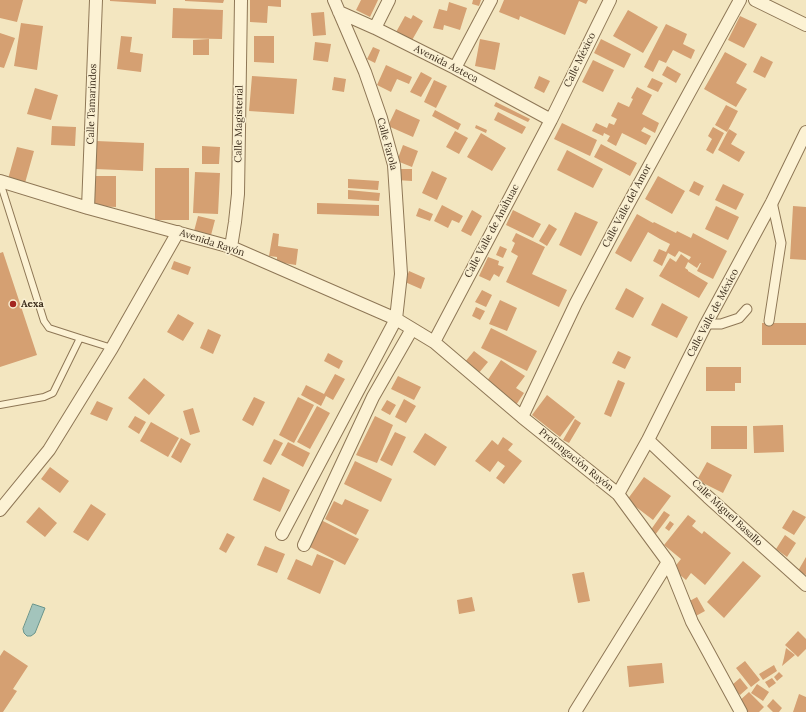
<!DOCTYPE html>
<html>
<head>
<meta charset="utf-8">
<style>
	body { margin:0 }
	canvas { display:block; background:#f3e6c0 }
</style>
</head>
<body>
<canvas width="806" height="712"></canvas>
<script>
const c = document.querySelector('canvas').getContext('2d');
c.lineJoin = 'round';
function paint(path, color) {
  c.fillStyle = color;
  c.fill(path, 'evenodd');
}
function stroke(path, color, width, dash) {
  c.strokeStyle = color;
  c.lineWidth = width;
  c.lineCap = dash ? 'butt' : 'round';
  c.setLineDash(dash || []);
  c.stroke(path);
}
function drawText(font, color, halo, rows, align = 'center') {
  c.font = font + ' Lora,serif';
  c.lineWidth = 3;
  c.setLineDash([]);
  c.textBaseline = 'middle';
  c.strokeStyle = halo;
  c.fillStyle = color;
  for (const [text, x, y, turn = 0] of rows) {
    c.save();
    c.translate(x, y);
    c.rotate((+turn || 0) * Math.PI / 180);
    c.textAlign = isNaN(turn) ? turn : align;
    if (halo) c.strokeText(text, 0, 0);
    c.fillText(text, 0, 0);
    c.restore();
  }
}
const water = new Path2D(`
	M33,604L45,608L35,633L31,636H27L24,633L23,629Z`);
const building = new Path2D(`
	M0,0H23L17,22L0,18Z
	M110,0H156V4L110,1Z
	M185,0H224L223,3L185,1Z
	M250,0H281V7L268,6L267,23L250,22Z
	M361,0H378L370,17L356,10Z
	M473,0H481L479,6L472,4Z
	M504,0H588L586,4L579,1L565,35L520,16L519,20L499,12Z
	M449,2L467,8L460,30L444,25L443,30L433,28L439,9L447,11Z
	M173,8L223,10L222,39L172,38Z
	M628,10L658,27L643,53L613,36Z
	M324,12L326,35L313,36L311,13Z
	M413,15L423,21L411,42L395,34L405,16L411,19Z
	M740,16L757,24L744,48L728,40Z
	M21,23L43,26L37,70L14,66Z
	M666,24L687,34L683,44L695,50L691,59L673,50L666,63L659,60L653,72L644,67Z
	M0,33L15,38L4,68L0,67Z
	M121,36L132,37L130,52L143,54L141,72L117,69Z
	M254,36H274V63L254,62Z
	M209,39V55H193V40Z
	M480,39L500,43L495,70L475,66Z
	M601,39L631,54L624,68L594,53Z
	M315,42L331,44L328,62L313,60Z
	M373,47L380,50L375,63L367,59Z
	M725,52L747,64L736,83L747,89L736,107L704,89Z
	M761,56L773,62L765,78L753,72Z
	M593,60L614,70L603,92L582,82Z
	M386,65L412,77L409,84L397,79L391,92L377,85Z
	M667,66L681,74L676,83L662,75Z
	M421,72L432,78L421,97L410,92Z
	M252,76L297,79L294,114L249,111Z
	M539,76L550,81L544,93L534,88Z
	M334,77L346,79L344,92L332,90Z
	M652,78L663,83L658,92L647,87Z
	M434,80L447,86L436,108L424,102Z
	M637,87L652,95L642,114L659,123L655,133L644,127L641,131L651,136L646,145L622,133L616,146L607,141L610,136L604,133L603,136L592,131L596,123L607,128L609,123L614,125L617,119L611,116L618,102L629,107L633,99L631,98Z
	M35,88L58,95L51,120L27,114Z
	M496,102L530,119L528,122L494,106Z
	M726,105L738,111L727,132L715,125Z
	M396,109L420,120L413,137L388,126Z
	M435,110L461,124L458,130L432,116Z
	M498,112L526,127L522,134L494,120Z
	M562,123L597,140L590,156L554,139Z
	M476,125L487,130L486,133L475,128Z
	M52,126L76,127L75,146L51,145Z
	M713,127L724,133L713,154L706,150L712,139L708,136Z
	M729,129L737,134L731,144L745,152L739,162L718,150Z
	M455,131L468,138L459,154L446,147Z
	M481,133L506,148L492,171L467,157Z
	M96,141L144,143L143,171L95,169Z
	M601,144L637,163L630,176L594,157Z
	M403,145L418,151L412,167L397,161Z
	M202,146L220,147L219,164H202Z
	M17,147L34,151L25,183L8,179Z
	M567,150L603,169L593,188L557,170Z
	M155,168H189V220H155Z
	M396,169H412V181L396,180Z
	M432,171L447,178L437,200L422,193Z
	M195,172L220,173L218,214L193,213Z
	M94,176H116V207L94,206Z
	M658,176L685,191L672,214L645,199Z
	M348,179L379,181L378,190L348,188Z
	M694,181L704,186L699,196L689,191Z
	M723,184L744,194L736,210L715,200Z
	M348,190L380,193L379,201L348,199Z
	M317,203L379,205V216L317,214Z
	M442,205L463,216L459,223L452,220L448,228L434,221Z
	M716,206L739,217L728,240L705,229Z
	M793,206L806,207V260L790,259Z
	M419,208L433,214L430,221L416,216Z
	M472,210L482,216L471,236L461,231Z
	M513,210L541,224L533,238L506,225Z
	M575,212L598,222L581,256L559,245Z
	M637,214L653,223L654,222L676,233L677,231L691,238L693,233L727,251L713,279L697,271L701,263H700L697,268L688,262L685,268L688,270V271L708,283L699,298L659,276L670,258L676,262L681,254L689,260L691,257L679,251L675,257L668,253L662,266L653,261L659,249L666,252L670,244L660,239L648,232L631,262L615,253Z
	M198,216L215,220L210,239L193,235Z
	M549,224L557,229L547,246L539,241Z
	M273,233L279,234L278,246L298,249L296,265L277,262V257L269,256Z
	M516,233L545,247L532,274L567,290L559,307L506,282L518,256L511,252L515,243L512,241Z
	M500,246L507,249L503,258L496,255Z
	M3,252L37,355L0,367V253Z
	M488,257L499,261L498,265L504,267L499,277L494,274L490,281L479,276Z
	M174,261L191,267L188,275L171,269Z
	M409,271L425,278L421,289L405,282Z
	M626,288L644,298L633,318L615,309Z
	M482,290L492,295L486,307L475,302Z
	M500,300L517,308L507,331L489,324Z
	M662,303L688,317L677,338L651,325Z
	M476,307L485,311L480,320L472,316Z
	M178,314L194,323L183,341L167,332Z
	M762,323H806V345H762Z
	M491,328L537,351L527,371L481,348Z
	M208,329L221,335L213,354L200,348Z
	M474,351L488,362L478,374L464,363Z
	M618,351L631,357L625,369L612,363Z
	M328,353L343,361L339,369L324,361Z
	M501,360L525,376L516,388L524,393L516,405L485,384Z
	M706,367H741V383H735V391H706Z
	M335,374L345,379L333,400L326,396L321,406L301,395L306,385L324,394Z
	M398,376L421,387L414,400L391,389Z
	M144,378L165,395L149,415L128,398Z
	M618,380L625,383L611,417L604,414Z
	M547,395L575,417L560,437L532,415Z
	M254,397L265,402L253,426L242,420Z
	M298,397L314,405L294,443L279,435Z
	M404,399L416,406L406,423L395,417Z
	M387,400L396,405L390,415L381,410Z
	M97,401L113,408L107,421L90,414Z
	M317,406L330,413L310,449L297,442Z
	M193,408L200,432L190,435L183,411Z
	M135,416L146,422L139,434L128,427Z
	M375,416L393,425L377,463L356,455Z
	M575,419L581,423L569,443L563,440Z
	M151,422L179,438L168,457L140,441Z
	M783,425L784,452L754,453L753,426Z
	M711,426H747V449H711Z
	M395,432L406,437L392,466L380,460Z
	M425,433L447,447L435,466L413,452Z
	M503,437L513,444L508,450L522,461L504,484L496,478L505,466L498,461L490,472L475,461L492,440L498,445Z
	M181,438L191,444L181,463L171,457Z
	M274,439L283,443L271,465L263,461Z
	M288,442L310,453L303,467L281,455Z
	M355,461L392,479L381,502L344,484Z
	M707,462L732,475L723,493L697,480Z
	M50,467L69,481L60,493L41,479Z
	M263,477L290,490L280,512L253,500Z
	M644,477L671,496L653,520L627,500Z
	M345,499L369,510L356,535L325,519L334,501L342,505Z
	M91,504L106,514L88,541L73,532Z
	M39,507L57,523L45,537L26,522Z
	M793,510L806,517L794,535L782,528Z
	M664,511L670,515L655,535L650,531Z
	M688,515L696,521L692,526L702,534L704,531L731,553L705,585L691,573L686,580L673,569L681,559L664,545Z
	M321,520L359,539L345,565L308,546Z
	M670,521L674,524L669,531L665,528Z
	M227,533L235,537L226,553L219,549Z
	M785,535L796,543L787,557L776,549Z
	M265,546L285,554L277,573L257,565Z
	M317,554L334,561L320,594L287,579L296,559L312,566Z
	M806,557V575L798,571Z
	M743,561L761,576L724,618L707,602Z
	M584,572L590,601L578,603L572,574Z
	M472,597L475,611L459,614L457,600Z
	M697,597L705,611L694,617L686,603Z
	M798,631L806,639V649L798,657L785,645Z
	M786,648L795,655L782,666L784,658Z
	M4,650L28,666L13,689L17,691L3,712H0V656Z
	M745,661L760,680L751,687L736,668Z
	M662,663L664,683L629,687L627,666Z
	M774,665L777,671L763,680L759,674Z
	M779,672L783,676L777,681L774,677Z
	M740,678L748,688L740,695L732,685Z
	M772,678L776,683L769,688L765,682Z
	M757,684L769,692L763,701L751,693Z
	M749,692L764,707L759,712H745L737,703Z
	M799,694L806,697V712H793Z
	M773,699L782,708L779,712H773L767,706Z`);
const service = new Path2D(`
	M80,338L112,348
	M0,405L44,397L53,393L80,338L49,328L44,321L0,182`);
const pedestrian = new Path2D(`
	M769,321L781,243L772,202
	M706,324H721L739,318L747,309`);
const minor = new Path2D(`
	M755,0L806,25
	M339,12L375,28L455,68L551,120
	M375,28L389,0
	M455,68L491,0
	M0,181L88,208L231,247L396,319L434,342L522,417L618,494L668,562L692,622L741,712
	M88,208L96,0
	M231,247L235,222L238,194L241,0
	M434,342L551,120L610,0
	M522,417L576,303L625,210L740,0
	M648,440L708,497L806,585
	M618,494L648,440L706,324L772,202L806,132
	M0,510L49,450L112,348L178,232
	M282,534L396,319L401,274L394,165L381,118L365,72L334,0
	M304,545L373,397L412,329
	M575,712L668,562`);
const markers = [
	[13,304,4,"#a4251f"]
];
const streetNames = [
	["Calle México",580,60,-64],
	["Avenida Azteca",446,64,27],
	["Calle Tamarindos",92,104,-88],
	["Calle Magisterial",239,124,-89],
	["Calle Farola",387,144,75],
	["Calle Valle del Amor",627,206,-62],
	["Calle Valle de Anáhuac",492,231,-62],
	["Avenida Rayón",212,243,18],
	["Calle Valle de México",713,313,-62],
	["Prolongación Rayón",576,460,39],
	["Calle Miguel Basallo",727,513,43]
];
const poiNames = [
	["Aexa",21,304]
];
paint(water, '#a3c4bc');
stroke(water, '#69948b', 1);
paint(building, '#d5a072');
stroke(service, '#8e7756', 8);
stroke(pedestrian, '#8e7756', 11);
stroke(minor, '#8e7756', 14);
stroke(service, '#fcf2d4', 6);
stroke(pedestrian, '#fcf2d4', 9);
stroke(minor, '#fcf2d4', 12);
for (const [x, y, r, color] of markers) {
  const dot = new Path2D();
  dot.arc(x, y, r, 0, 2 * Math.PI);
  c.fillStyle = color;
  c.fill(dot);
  stroke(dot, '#f9efd1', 1.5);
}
drawText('10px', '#3c2d1c', '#f9efd1', streetNames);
drawText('bold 10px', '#3c2d1c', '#f9efd1', poiNames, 'left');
</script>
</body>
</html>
